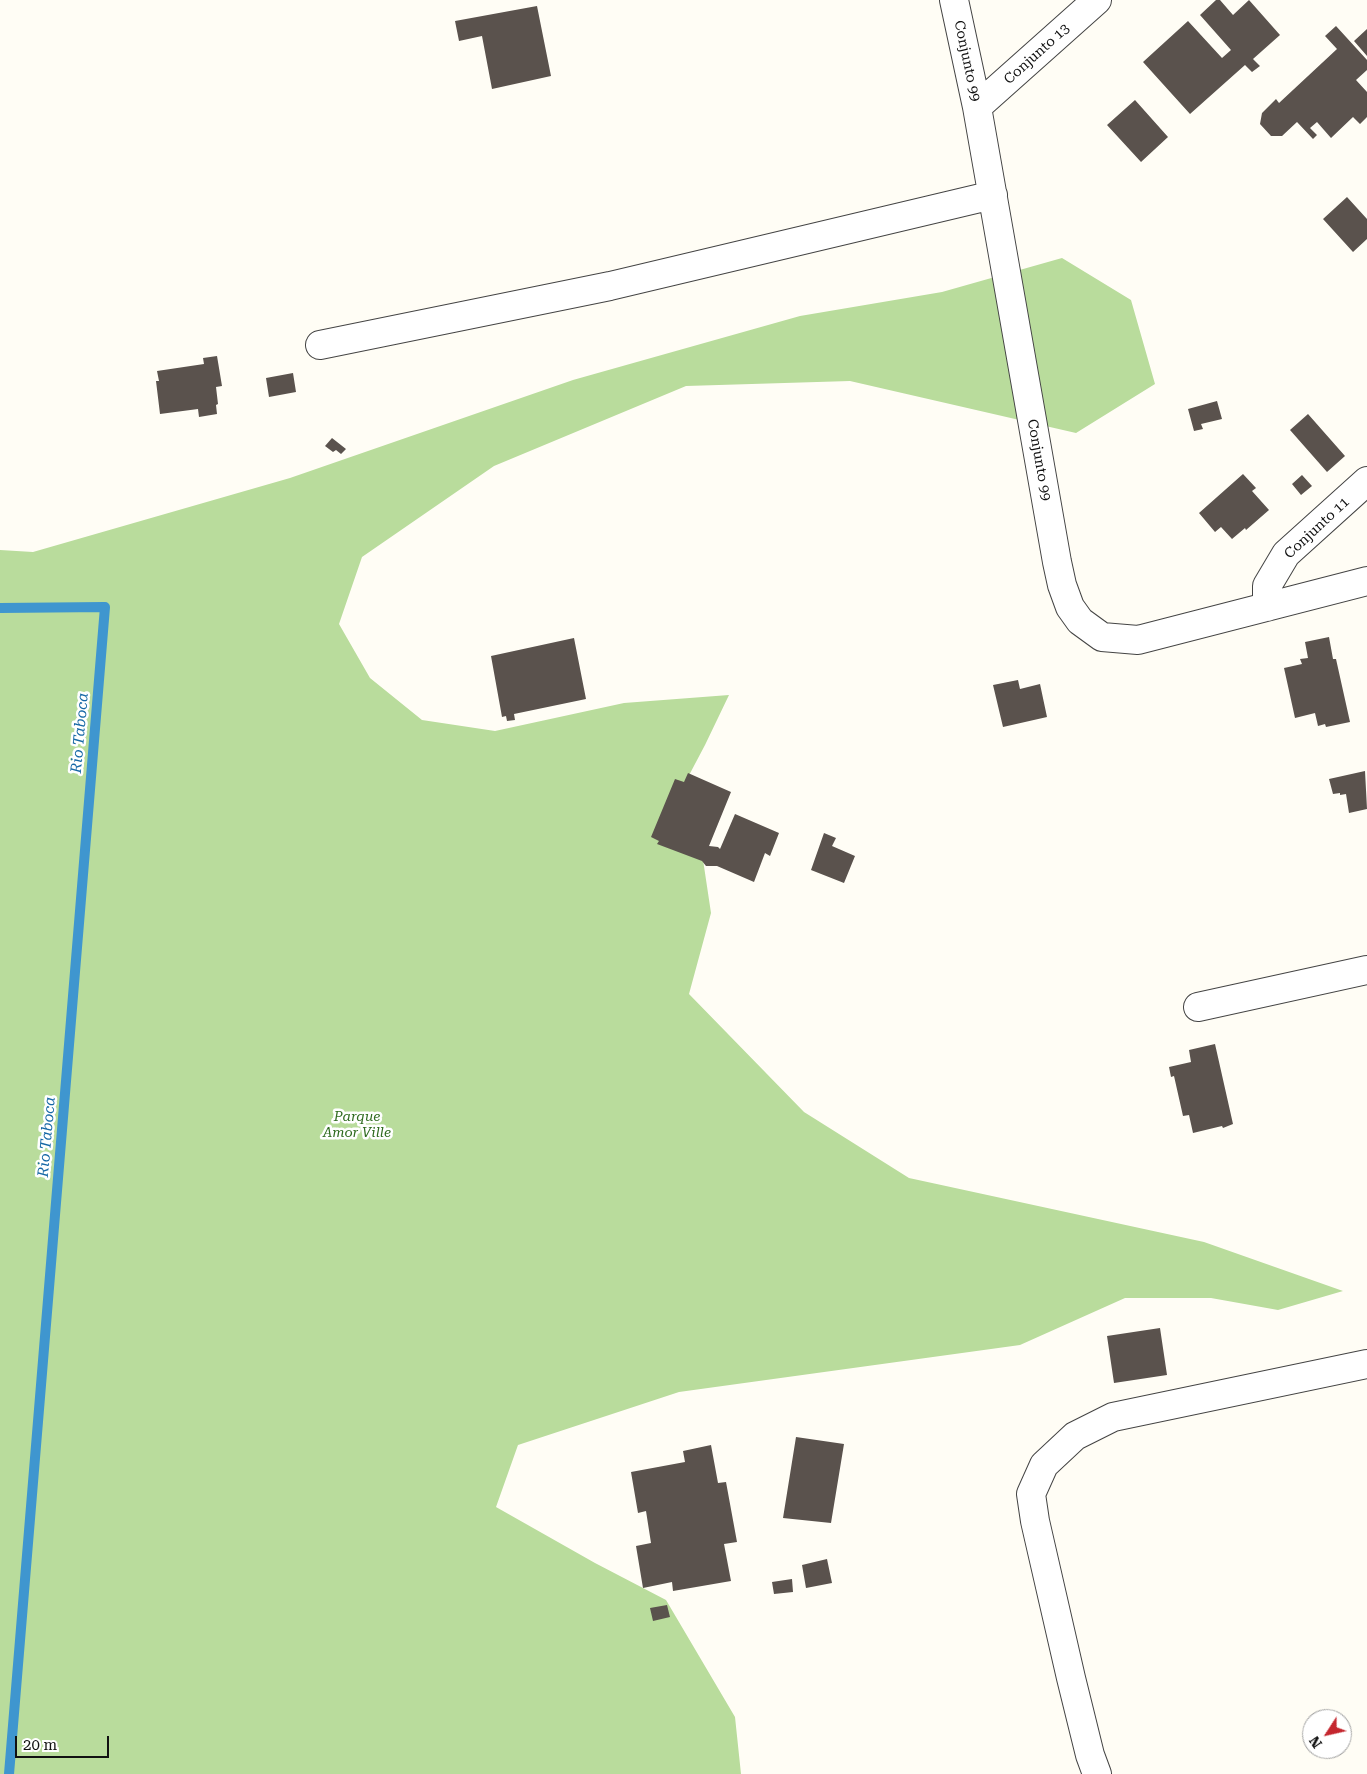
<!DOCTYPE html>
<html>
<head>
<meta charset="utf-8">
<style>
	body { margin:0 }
	#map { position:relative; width:1367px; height:1774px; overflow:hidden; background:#fffdf5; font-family:"Roboto Serif",serif }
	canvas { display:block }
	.north { position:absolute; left:1302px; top:1709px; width:50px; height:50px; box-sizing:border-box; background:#fff; border:1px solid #a0a0a0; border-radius:50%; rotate:235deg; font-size:14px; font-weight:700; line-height:20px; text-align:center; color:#111 }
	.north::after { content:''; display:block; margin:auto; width:18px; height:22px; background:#c4262e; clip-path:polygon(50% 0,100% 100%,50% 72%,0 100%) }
	.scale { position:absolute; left:15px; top:1736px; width:94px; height:22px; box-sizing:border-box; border:2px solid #111; border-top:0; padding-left:6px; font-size:15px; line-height:18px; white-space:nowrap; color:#111; -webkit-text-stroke:4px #fff; paint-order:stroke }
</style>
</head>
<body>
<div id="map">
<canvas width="1367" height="1774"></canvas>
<div class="north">N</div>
<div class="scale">20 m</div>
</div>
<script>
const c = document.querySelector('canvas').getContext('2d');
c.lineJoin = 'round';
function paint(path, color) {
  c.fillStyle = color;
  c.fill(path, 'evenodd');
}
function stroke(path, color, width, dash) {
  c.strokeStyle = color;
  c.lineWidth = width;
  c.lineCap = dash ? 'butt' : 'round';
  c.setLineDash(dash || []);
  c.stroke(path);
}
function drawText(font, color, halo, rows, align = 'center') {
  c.font = font + ' "Roboto Serif",serif';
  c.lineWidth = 5;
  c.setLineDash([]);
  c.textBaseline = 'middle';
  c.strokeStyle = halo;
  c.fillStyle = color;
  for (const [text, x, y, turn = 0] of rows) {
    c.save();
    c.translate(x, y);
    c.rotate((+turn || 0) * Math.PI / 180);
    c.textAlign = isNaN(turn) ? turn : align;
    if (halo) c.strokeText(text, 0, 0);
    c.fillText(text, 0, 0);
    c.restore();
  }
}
const forest = new Path2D(`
	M1062,258L1131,300L1155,384L1076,433L850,381L686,386L494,466L362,557L339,624L370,678L422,720L495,731L624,703L729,695L705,745L677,798L702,853L711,913L689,994L804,1112L909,1178L1204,1242L1343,1291L1278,1310L1211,1298H1125L1020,1345L679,1392L518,1445L496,1507L595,1563L666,1600L735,1717L741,1774H0V550L33,552L290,478L573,380L800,316L942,292Z`);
const stream = new Path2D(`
	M0,608L105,607L9,1774`);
const building = new Path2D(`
	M1216,0H1220L1233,15L1249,0L1280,35L1253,59L1260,66L1252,72L1245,65L1190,114L1143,62L1188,21L1222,58L1231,50L1200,15Z
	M537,6L551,76L492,89L482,36L459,41L455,21Z
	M1336,26L1367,60V70L1356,80L1367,92V117L1360,124L1353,117L1331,138L1317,122L1310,128L1317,135L1313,139L1297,122L1282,136H1271L1260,124L1262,113L1276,99L1279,103L1337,49L1325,36Z
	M1367,29V56L1354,41Z
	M1135,100L1168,137L1141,162L1107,125Z
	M1347,197L1367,219V239L1353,252L1323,219Z
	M217,356L222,386L216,387L218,404L216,405L217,414L199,417L198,409L160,414L156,381H159L157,371L204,364L203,358Z
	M293,373L296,392L269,397L266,378Z
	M1217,401L1222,419L1201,424L1203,429L1194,431L1188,409Z
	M1308,414L1345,456L1327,472L1290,430Z
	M332,438L346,449L341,454L336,450L333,452L325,446Z
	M1243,474L1256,488L1252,491L1269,510L1246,530L1245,528L1232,539L1221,527L1215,532L1199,513Z
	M1302,475L1312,486L1301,495L1292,484Z
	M1329,637L1333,659H1336L1350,722L1326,727L1325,724L1318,726L1315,713L1295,718L1284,668L1302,664L1300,659L1308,658L1305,642Z
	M574,638L586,699L514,714L515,720L507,721L506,716L502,717L491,656Z
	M1018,680L1020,689L1040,684L1047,717L1003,727L993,685Z
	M1365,771L1367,809L1349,813L1346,794L1340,795V793L1333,794L1329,779Z
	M688,773L731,792L709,846L718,847L720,849L735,814L779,833L770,856L765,853L754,882L717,866H706L702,861L657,844L659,841L651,837L675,779L684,782Z
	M824,833L836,838L832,846L855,856L844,883L811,870Z
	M1215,1044L1233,1124L1223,1128L1222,1126L1193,1133L1189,1115L1183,1116L1174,1076L1171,1077L1169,1067L1191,1062L1189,1050Z
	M1160,1328L1167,1375L1114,1383L1107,1336Z
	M796,1437L844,1444L831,1523L783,1518Z
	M711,1445L718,1483L726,1482L737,1542L724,1544L731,1581L673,1591L672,1582L643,1588L636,1546L651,1543L646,1511L638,1513L631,1472L685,1462L683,1451Z
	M827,1559L832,1583L806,1588L802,1565Z
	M792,1579L793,1592L774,1594L772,1582Z
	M667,1605L670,1617L653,1621L650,1608Z`);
const street = new Path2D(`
	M954,0L977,107L1057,562L1062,585L1070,607L1080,621L1102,637L1138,640L1367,581
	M977,107L1097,0
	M320,345L610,286L993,195
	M1267,607V586L1286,554L1367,481
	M1198,1007L1367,970
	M1097,1774L1090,1755L1071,1678L1035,1521L1031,1494L1044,1465L1075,1436L1113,1417L1367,1364`);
const streetNames = [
	["Conjunto 13",1037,54,-42],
	["Conjunto 99",967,61,78],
	["Conjunto 99",1039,460,80],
	["Conjunto 11",1317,528,-43]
];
const parkNames = [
	["Parque",357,1117],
	["Amor Ville",357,1133]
];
const waterNames = [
	["Rio Taboca",80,733,-85],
	["Rio Taboca",47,1137,-85]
];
paint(forest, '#b9dc9c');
stroke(stream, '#3f96cf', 10);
paint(building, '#5a524d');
stroke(street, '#444', 30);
stroke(street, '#fff', 28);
drawText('14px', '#111', '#fff', streetNames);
drawText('italic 14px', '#2f6b1f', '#fff', parkNames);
drawText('italic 15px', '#1768a6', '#fff', waterNames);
</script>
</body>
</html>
